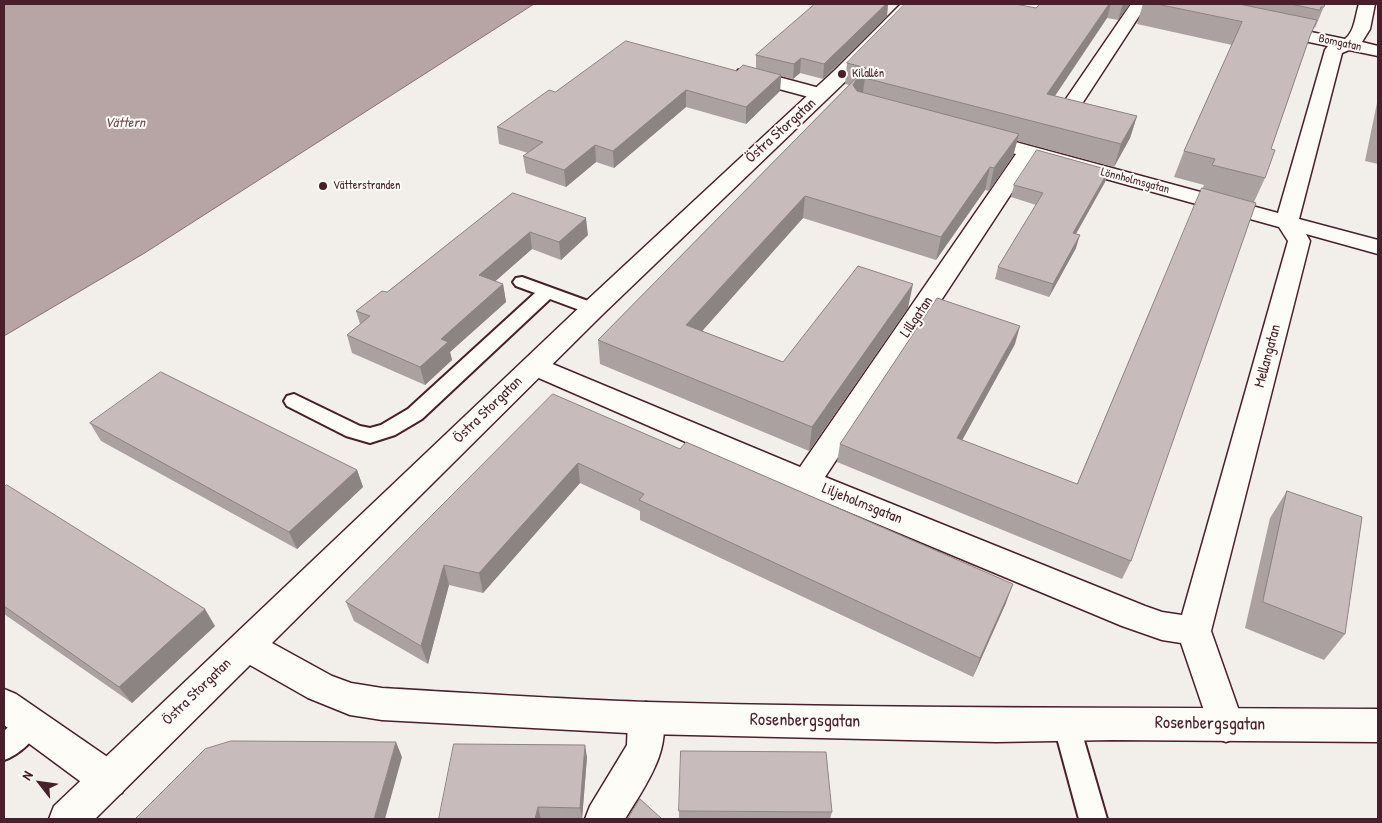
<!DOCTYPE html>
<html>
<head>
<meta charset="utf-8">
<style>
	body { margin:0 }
	#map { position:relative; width:1382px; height:823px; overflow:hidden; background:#f2efeb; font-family:"Patrick Hand",sans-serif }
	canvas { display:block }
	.frame { position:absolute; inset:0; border:5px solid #4a1f2b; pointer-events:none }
	.north { position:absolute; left:15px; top:758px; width:50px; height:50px; -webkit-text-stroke:4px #fdfcf7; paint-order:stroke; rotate:300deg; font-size:14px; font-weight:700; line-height:20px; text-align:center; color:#4a1f2b }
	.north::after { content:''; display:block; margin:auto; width:18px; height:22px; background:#4a1f2b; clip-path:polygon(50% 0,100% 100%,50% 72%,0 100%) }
</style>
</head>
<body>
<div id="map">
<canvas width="1382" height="823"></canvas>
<div class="frame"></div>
<div class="north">N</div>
</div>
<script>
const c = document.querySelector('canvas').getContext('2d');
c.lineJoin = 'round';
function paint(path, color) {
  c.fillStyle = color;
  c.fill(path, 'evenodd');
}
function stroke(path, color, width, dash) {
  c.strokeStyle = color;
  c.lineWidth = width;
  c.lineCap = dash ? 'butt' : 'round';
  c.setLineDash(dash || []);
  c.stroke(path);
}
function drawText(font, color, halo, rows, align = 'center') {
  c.font = font + ' "Patrick Hand",sans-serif';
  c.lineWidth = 4;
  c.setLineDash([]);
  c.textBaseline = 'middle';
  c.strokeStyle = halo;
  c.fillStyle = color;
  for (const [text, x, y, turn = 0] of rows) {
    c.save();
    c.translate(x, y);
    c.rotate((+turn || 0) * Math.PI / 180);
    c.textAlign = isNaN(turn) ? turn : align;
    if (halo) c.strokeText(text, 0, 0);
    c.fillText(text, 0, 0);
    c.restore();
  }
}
const water = new Path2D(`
	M4,4H534L143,254L4,336Z`);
const service = new Path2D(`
	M522,277L599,305L602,309L599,313L593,315L550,299L422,419L395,435L370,443L346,436L287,406L284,401L287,396L294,394L360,426L370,428L381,425L408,409L535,293L516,286L513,282L516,278Z
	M1066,711L1075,715L1079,723L1107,819H1079L1053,723L1057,715Z
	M30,712L39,715L43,724C36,739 19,755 4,760V731L21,715Z`);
const minor = new Path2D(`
	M1131,4H1147L1074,116L1067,118L1060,116L1057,112Z
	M1359,4H1375L1370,29L1362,42L1378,46V56L1349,50L1342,53L1299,219L1378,240V254L1306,234L1310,241L1211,631L1244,725L1239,737L1226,742L1213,737L1181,643L1162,640L1122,626L796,490L525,372L521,366L525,360L534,357L543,360L800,467L1016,154L972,142L969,138L972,134L979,132L986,134L1278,213L1325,50L1328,46L1266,33L1263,29L1266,25L1272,24L1345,39C1355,31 1355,16 1359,4ZM1034,159L1279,227L1288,241L1182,615L1162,612L1145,606L825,477Z
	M745,68L827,90L830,94L827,98L820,100L738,78L736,74L738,70Z
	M4,689L16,694L122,767L128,780L122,793L109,798L96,793L4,725Z
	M646,702L659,706C676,745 645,786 625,819H585L590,806L627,745L628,718L633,706Z`);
const tertiary = new Path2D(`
	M901,4H918L849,78L602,315L272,643L332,676L351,683L382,688C470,693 559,699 647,702C891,709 1134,707 1378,709V742L1113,740L996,742L646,734L382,720L350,715L308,698L250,665L95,819H49L54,806L584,303L835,70Z`);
const wall = new Path2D(`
	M815,4H888L887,16L823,79L800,73L793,79L781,76L780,91L746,124L686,107L614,168L596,162L566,187L526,173L523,156L528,153L499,144L497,127L555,92L756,69V55Z
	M1040,4H1130L1118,20L1107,18L1055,96L1137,116L1130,138L1114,167L1017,141L1013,156L989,191L985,190L936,260L803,218L702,331L783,362L908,308L809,451L600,364L598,340L849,85L845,84L847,63L1036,8Z
	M1143,4H1325L1315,28L1314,27L1309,39L1271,149L1265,178L1254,202L1131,561L1122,579L837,462L840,444L1015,344L962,440L1077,484L1204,185L1174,177L1184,151L1232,45L1137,24Z
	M1378,98V164L1365,161Z
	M1109,170L1105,182L1076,234V248L1049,297L995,279L998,267L1036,205L1011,197L1014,185Z
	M513,193L588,235L561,260L532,249L495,281L503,284L506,302L450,352L452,360L425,385L352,353L347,335L360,324L356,311L387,292Z
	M553,394L1006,603L973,677L640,520V511L580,483L483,593L449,585L428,664L354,621L346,602Z
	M90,423L357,470L363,487L297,549L101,441Z
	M4,487L215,626L132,703L4,614Z
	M1287,491L1345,634L1324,660L1245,628L1270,518Z
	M587,757L582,819H439Z
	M679,811L832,812L830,819H679Z`);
const shadedWall = new Path2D(`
	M886,4H888L887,16L823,79L824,64Z
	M1109,4H1111L1107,18L1042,115L1047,94Z
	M1123,4H1130L1118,20Z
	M801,58L800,73L793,79L794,64Z
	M781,75L780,91L746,124V107Z
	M865,78L862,99L853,85L856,80Z
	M686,90V107L614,168L613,151Z
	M1137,116L1130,138L1114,167L1121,144Z
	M1019,134L1013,156L989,191L994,168Z
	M595,145L596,162L566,187L564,170Z
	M990,167L985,190L936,260L941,237Z
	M1109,170L1105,182L1069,246L1073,233Z
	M805,196L803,218L687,348L686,325Z
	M586,218L588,235L561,260L559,242Z
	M530,232L532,249L482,293L479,275Z
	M1080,235L1076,248L1049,297L1053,284Z
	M503,284L506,302L450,352L452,360L425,385L420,367L441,339Z
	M913,284L908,308L809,451L812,427Z
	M1020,326L1015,344L953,457L957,438Z
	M578,463L580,483L483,593L479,573Z
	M357,470L363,487L297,549L289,532Z
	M444,565L449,585L428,664L421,646Z
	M1013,584L1006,603L973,677L980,658Z
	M205,609L215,626L132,703L119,687Z
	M396,742L402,757L385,819H374Z
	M585,745L587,757L582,819L580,808Z
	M538,807L541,819H535Z`);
const building = new Path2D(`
	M815,4H886L824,64L801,58L794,64L756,55Z
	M905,4H1015L1036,8L1040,4H1109L1047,94L1137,116L1121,144L865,78L856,80L853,85L857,91L1019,134L994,168L990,167L941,237L805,196L686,325L783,362L858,266L913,284L812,427L598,340L866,68L847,63Z
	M1157,4H1239L1317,20L1310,36L1271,149L1275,150L1265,178L1212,165L1215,159L1184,151L1242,22Z
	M1291,4H1325L1324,7H1321L1320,10Z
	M626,41L737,71L743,65L781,75L746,107L686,90L613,151L595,145L564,170L523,156L543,142L497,127L549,90L555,92Z
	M1037,150L1109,170L1073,233L1080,235L1053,284L998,267L1043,193L1014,185Z
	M1202,188L1256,203L1131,561L840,444L937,298L1020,326L957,438L1077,484Z
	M513,193L586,218L559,242L530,232L479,275L503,284L441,339L448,342L420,367L347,335L370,316L356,311L382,291L387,292Z
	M161,372L357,470L289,532L90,423Z
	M553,394L680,449L686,442L1013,584L980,658L639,500L644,494L578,463L479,573L444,565L421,646L346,602Z
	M7,485L205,609L119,687L4,606V487Z
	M1287,491L1362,517L1345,634L1263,602Z
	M231,741L396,742L374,819H135L205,749Z
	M454,744L585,745L580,808L538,807L535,819H439Z
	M681,751L826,752L832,812L679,811Z
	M640,799L662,819H628Z`);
const markers = [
	[842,74,5,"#4a1f2b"],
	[323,186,5,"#4a1f2b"]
];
const farStreetnames = [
	["Bomgatan",1340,43,12],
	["Lönnholmsgatan",1135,181,15]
];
const farPoinames = [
	["Kilallén",852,74],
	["Vätterstranden",333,186]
];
const farWaternames = [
	["Vättern",125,123]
];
const streetNames = [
	["Östra Storgatan",781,131,-42],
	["Lillgatan",917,317,-56],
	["Mellangatan",1268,356,-75],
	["Östra Storgatan",488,410,-44],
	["Liljeholmsgatan",862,504,22],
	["Östra Storgatan",197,692,-44]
];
const nearStreetnames = [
	["Rosenbergsgatan",805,721,1],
	["Rosenbergsgatan",1210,724,1]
];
paint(water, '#b7a5a6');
stroke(water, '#8b6f75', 1);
stroke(service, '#4a1f2b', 4);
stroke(minor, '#4a1f2b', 3);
stroke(tertiary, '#4a1f2b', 3);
paint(service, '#fdfcf7');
paint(minor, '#fdfcf7');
paint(tertiary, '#fdfcf7');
paint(wall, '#aca1a1');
paint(shadedWall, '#8c8383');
paint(building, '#c8bbbb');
stroke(building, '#8c8383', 1);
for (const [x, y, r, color] of markers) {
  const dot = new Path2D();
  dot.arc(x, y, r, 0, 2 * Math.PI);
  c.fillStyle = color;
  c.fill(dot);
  stroke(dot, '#fdfcf7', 2);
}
drawText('12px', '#4a1f2b', '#fdfcf7', farStreetnames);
drawText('12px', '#4a1f2b', '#fdfcf7', farPoinames, 'left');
drawText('italic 14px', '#704e56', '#fdfcf7', farWaternames);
drawText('15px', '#4a1f2b', '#fdfcf7', streetNames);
drawText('18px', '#4a1f2b', '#fdfcf7', nearStreetnames);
</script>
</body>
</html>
